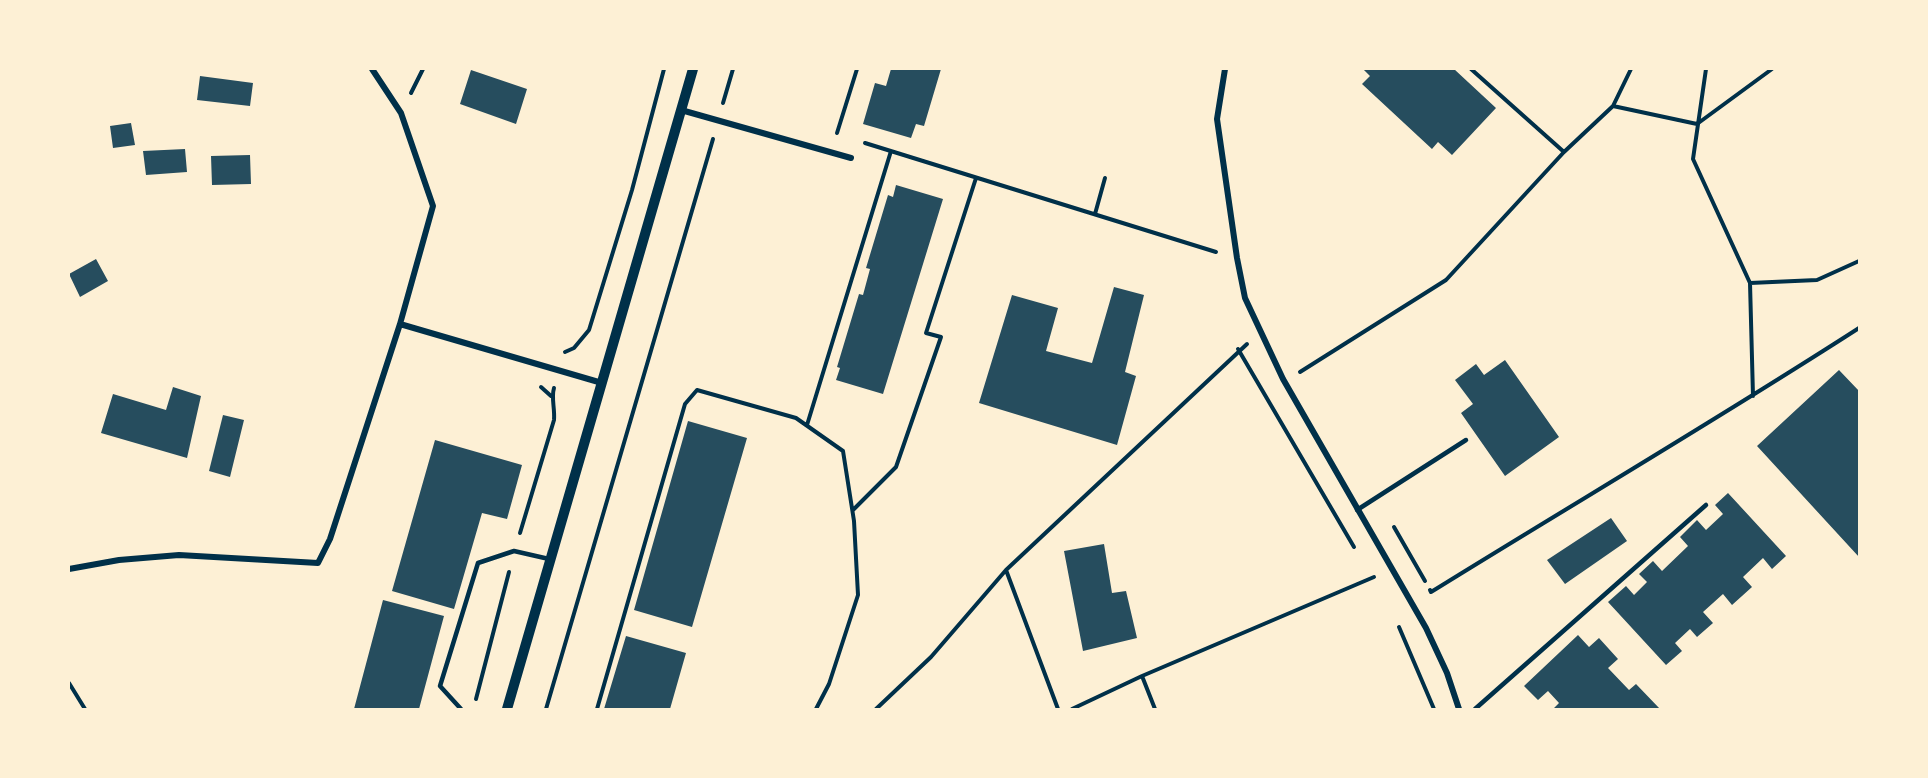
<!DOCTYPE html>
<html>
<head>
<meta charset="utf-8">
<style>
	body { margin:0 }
	#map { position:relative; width:1928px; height:778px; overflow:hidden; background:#fdf0d5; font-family:Quicksand,sans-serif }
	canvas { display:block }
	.frame { position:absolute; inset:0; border:70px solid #fdf0d5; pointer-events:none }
</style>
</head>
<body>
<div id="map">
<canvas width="1928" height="778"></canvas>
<div class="frame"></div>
</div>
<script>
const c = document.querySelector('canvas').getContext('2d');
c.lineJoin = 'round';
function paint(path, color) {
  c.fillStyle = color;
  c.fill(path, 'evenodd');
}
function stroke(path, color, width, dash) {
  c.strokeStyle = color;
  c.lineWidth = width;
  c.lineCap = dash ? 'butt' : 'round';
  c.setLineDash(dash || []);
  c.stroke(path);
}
const building = new Path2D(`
	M891,69H941L924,126L916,124L911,138L863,124L875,83L886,86Z
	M1363,69H1454L1496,108L1452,155L1438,142L1432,149L1362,84L1370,76Z
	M471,70L527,89L516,124L460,104Z
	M200,76L253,83L250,106L197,100Z
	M131,123L135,145L113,148L110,126Z
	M185,149L187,172L146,175L143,151Z
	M250,155L251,184L212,185L211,156Z
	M896,185L943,199L883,394L836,380L840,368L837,367L859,294L863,295L870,269L866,268L888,195L893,197Z
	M96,259L108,281L80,297L69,274Z
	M1114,287L1144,295L1125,372L1136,376L1117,445L979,403L1012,295L1058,308L1046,351L1092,363Z
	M1505,360L1559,437L1505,476L1461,413L1473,404L1455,380L1476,364L1484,375Z
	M1839,370L1859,391V557L1757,446Z
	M173,387L201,396L187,458L101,433L113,394L166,410Z
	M223,415L244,420L230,477L209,471Z
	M688,421L747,438L692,627L634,610Z
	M435,440L522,465L507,519L482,513L454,609L392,591Z
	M1728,493L1786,556L1772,569L1763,558L1743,577L1752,587L1732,605L1723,594L1703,612L1713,623L1697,637L1690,629L1675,643L1682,651L1666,665L1608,602L1626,586L1634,595L1647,582L1639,574L1653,561L1662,571L1688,546L1680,537L1697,520L1706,530L1723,514L1715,505Z
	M1611,518L1627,541L1565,584L1547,560Z
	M1104,544L1112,593L1126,591L1137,638L1083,651L1064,551Z
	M383,600L444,616L419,709H354Z
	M1578,635L1589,647L1599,638L1618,659L1608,668L1629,690L1636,684L1660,709H1553L1559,703L1548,691L1538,700L1524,686Z
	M626,636L686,653L670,709H604Z`);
const path = new Path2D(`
	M1471,69L1564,152
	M1706,69L1693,159L1750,283L1753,396
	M411,93L423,69
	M723,103L733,69
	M1613,106L1697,124L1772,69
	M837,133L857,69
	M865,143L1216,252
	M1095,214L1105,178
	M1750,283L1817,280L1859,261
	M1238,349L1354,547
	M565,352L574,348L589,330L632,190L664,69
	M1300,372L1446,280L1564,152L1613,106L1631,69
	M541,387L551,396
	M807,425L891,151
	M853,510L896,467L941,337L926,333L976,178
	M1394,527L1425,581
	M520,533L554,420C555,408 551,398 554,388
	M1006,570L1058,709
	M1430,590L1431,592C1573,504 1718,419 1859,328
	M1399,627L1434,709
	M1142,676L1155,709
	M69,683L85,709
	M476,699L509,572
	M546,709L713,139
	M597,709L685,404L697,390L796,418L843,451L854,521L858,595L829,684L816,709
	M876,709L931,657L1006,570L1247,344
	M1072,709L1142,676L1374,577`);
const service = new Path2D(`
	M1357,510L1466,440
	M461,709L440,686L478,563L514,551L549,559
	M1475,709L1706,505`);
const minor = new Path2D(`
	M372,69L401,113L433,206L400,324
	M1225,69L1217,119L1237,258L1245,298L1283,379L1426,628L1447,673L1459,709
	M681,110L851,158
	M69,569L119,560L179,555L318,563L330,539L400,324L602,383`);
const tertiary = new Path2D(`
	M507,709L693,69`);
paint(building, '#264d5e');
stroke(path, '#003049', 4);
stroke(service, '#003049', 4.5);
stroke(minor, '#003049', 6);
stroke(tertiary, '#003049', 10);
</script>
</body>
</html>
